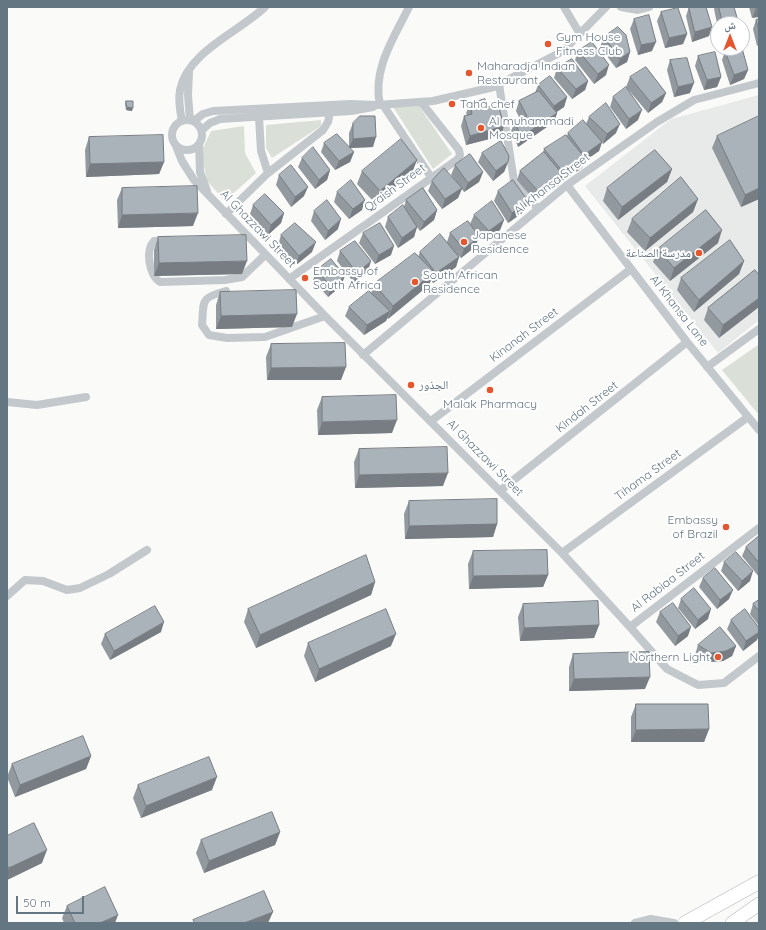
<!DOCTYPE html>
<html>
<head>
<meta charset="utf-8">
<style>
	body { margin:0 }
	#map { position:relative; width:766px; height:930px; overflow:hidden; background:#fafaf8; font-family:Quicksand,"Noto Naskh Arabic",sans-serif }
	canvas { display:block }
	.frame { position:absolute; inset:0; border:8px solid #657683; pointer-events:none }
	.north { position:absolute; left:710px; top:16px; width:40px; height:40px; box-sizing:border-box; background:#fff; border:1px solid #c1c8cd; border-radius:50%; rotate:0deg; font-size:11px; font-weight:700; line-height:16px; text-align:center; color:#657683 }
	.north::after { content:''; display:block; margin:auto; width:14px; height:18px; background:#e4572e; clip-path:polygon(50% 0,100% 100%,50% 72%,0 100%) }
	.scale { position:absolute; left:16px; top:896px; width:68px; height:18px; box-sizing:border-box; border:2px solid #657683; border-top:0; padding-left:5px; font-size:12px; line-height:14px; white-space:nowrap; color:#657683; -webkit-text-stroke:3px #fff; paint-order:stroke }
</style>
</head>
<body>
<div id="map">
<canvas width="766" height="930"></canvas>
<div class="frame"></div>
<div class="north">ش</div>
<div class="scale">50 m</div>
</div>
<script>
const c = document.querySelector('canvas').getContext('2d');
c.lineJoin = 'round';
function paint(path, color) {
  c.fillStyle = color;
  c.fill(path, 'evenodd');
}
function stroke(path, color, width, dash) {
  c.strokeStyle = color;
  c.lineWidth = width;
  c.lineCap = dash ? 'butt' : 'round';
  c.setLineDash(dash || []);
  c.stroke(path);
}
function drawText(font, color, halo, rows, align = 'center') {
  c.font = font + ' Quicksand,"Noto Naskh Arabic",sans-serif';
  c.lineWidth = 4;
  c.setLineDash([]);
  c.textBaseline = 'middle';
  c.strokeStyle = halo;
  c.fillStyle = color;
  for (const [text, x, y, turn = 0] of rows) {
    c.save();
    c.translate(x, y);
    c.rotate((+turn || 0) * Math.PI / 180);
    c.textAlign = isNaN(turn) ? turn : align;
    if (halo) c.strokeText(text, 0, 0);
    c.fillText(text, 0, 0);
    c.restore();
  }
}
const built = new Path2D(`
	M759,95V320L718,353L585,186L671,119Z`);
const green = new Path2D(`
	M419,106L452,154L433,169L393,107Z
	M321,120V126L272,158L266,148V125Z
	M244,126L245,153L256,173L225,201L207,181L201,152L211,131Z
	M758,345L759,347V415L722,370Z`);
const minor = new Path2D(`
	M564,7L580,34
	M621,7L638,10L649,7
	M189,72L188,95L190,120
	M499,84L514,181L538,209
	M380,105C372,69 394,38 409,7
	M383,105L431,177
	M259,117L261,151L268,173
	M172 135a15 15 0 1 1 30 0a15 15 0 1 1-30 0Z
	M182,121C180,111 178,100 180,90C187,52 239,32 265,7
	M194,121L203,114L213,111L350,104L378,105L433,101L494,87L563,51L606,7
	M202,130L210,123L220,119L351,111L373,107
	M199,145L200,172L207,191
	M176,146L182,161L194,180L325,316L562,553L630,627L667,669L698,685L724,683L759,656
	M567,185L687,342L759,430
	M226,214L268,173L323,130L328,122L330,113
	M168,240L154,241C145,250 149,275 160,282L225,280L242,277L265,255
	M289,279L458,159L460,155L459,150L421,102
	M226,291C200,298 204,300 202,325L209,335L227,338L265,337L325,316
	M363,355L567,185L657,122L694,100L759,83
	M707,367L759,329
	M7,402L37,405L86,397
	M431,421L631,269
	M501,490L687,342
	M562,553L748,417
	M7,596L25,580L43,581L67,590L80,588L109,574L147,550
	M630,627L759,528
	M635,923L651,919L674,923`);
const trunk = new Path2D(`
	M732,923L759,904`);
const motorway = new Path2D(`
	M685,923L759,882`);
const wall = new Path2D(`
	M689,7H706L709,36L692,42L686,16Z
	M715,7H734L737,24H718V28L714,9Z
	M749,7H759L752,18Z
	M661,12L687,34L683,44L665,48L657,21Z
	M634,19L652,51L638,55L630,29Z
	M759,19V45L757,46L753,29L756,20Z
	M604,37L630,52L627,62L616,68L600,47Z
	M578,51L606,75L594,84L575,60Z
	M725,51L748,70L744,79L730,85L722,60Z
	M698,56L721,77L717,87L704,90L695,66Z
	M670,60L690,93L674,97L667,70Z
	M557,68L588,81L585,90L572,99L554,78Z
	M630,77L666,93L662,102L648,113L626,87Z
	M538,85L567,97L564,107L556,112L557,113L554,122L518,147L511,131L515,122L520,119L516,111L519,101L535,93Z
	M613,97L638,120L626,129L610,107Z
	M126,101L132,111L126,110L125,104Z
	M470,104L487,107L501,136L466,145L461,126L464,116L467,115L466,113Z
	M589,117L616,133L603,144L602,142L599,151L583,162L582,168L560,182L559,185L535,201L517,180L520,171L543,153L544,149L567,136L568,133L586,124Z
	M353,123L373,147L350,148L354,152L350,162L335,170L321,152L324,143L349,147V133Z
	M717,136L759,199L741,207L712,148Z
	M89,137L164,162L159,174L86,177L85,150Z
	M482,153L508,162L504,172L493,181L478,162Z
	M302,158L330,170L327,180L315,189L298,167Z
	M455,165L483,172L479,182L464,192L462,189L458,198L442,209L428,191L432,181H456L451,175Z
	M672,169L667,182L618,220L603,201L607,188Z
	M362,171L412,173L375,203L357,184Z
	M279,175L304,196L291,207L276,185Z
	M122,188L193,226L118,228L117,200Z
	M498,191L528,201L525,211L508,223L494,201Z
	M337,192L362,210L349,219L334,202Z
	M698,199L693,212L645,251L627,232L632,219Z
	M406,200L437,210L434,220L420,231L417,227L414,237L398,248L385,227L388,217L404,207Z
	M253,205L284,213L281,223L268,235L250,214Z
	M314,211L338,229L325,240L311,221Z
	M474,215L504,220L500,230L485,241L472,227L475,247L461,258L458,255L459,257L456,267L433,283L431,280L429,285L388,319L387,318L386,321L364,335L345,316L349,307L371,293L374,284L418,257L420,252L447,242L450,233L470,224Z
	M363,233L391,255L375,264L359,243Z
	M281,235L312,252L296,265L278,245Z
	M158,237L242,274L154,276V250Z
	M718,243L670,281L653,262L658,249Z
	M340,251L368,271L354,283L337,261Z
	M744,261L739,274L694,312L677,290L681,278Z
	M317,270L341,286L328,297L313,280Z
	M755,270L719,338L704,320L708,308Z
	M220,292L292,327L216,329V305Z
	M271,344L341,380H267L266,357Z
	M322,397L392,433L318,435L317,410Z
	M359,449L443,486L355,488L354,462Z
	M409,501L497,524L493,537L405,539L404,514Z
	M759,536V577L742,556L746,547Z
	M473,551L548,575L543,587L469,589L468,564Z
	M724,562L750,581L738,591L721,571Z
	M703,578L729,599L717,609L699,587Z
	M375,582L371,595L256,648L244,622L248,609Z
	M681,599L708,619L695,629L678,608Z
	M759,600V626L750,614L753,604Z
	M523,604L599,625L594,638L520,641L518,617Z
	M660,612L688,636L675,646L656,622Z
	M731,620L757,640L743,651L727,629Z
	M161,632L110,660L101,644L105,634Z
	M308,643L391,646L315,682L304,656Z
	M698,645L736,646L732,656L723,661L708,662L695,655Z
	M573,654L645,689L569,691V667Z
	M636,704L709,729L704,742H631V717Z
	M91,756L86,769L15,797L7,777L12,764Z
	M138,785L212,790L141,818L133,798Z
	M280,832L275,845L204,873L196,853L201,840Z
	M7,836L42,863L7,880Z
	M67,906L115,923H64L62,918Z`);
const shadedWall = new Path2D(`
	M759,8V17L752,18L756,9Z
	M738,21L737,24H722L723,23Z
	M712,27L709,36L692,42L695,32Z
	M687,34L683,44L665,48L669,38Z
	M656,42L652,51L638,55L641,45Z
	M630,52L627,62L616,68L620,59Z
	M609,65L606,75L594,84L598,74Z
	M748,70L744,79L730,85L734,75Z
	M721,77L717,87L704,90L707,80Z
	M588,81L585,90L572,99L576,89Z
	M694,83L690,93L674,97L678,87Z
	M666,93L662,102L648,113L651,103Z
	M567,97L564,107L551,116L554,106Z
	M127,107L133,108L132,111L126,110Z
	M642,110L638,120L626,129L629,119Z
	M557,113L554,122L518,147L521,137Z
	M620,124L616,133L603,144L607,134Z
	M504,126L501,136L466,145L470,136Z
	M376,137L373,147L349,148L353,139Z
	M602,142L599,151L583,162L582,168L560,182L564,173L582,160L584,155Z
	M354,152L350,162L335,170L339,161Z
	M417,160L412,173L375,203L380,191Z
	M164,162L159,174L86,177L90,164Z
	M508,162L504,172L493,181L496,171Z
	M672,169L667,182L618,220L622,207Z
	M330,170L327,180L315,189L319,180Z
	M483,172L479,182L464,192L468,183Z
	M563,175L559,185L535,201L538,191Z
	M308,187L304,196L291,207L295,197Z
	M462,188L458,198L442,209L445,199Z
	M759,188V199L741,207L745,195Z
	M698,199L693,212L645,251L650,238Z
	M365,200L362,210L349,219L353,209Z
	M528,201L525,211L508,223L512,213Z
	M437,210L434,220L420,231L424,222Z
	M198,213L193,226L118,228L122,215Z
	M284,213L281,223L268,235L271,225Z
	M341,219L338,229L325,240L328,231Z
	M504,220L500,230L485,241L489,231Z
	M417,227L414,237L398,248L402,238Z
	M722,230L718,243L670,281L674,268Z
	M479,237L475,247L461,258L464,249Z
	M316,242L312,252L296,265L299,256Z
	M394,246L391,255L375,264L379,255Z
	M459,257L456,267L433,283L436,273Z
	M247,261L242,274L154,276L159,263Z
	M371,261L368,271L354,283L357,273Z
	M744,261L739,274L694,312L699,300Z
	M434,272L429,285L388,319L393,306Z
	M345,276L341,286L328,297L331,287Z
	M759,298V307L719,338L723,325Z
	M390,311L386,321L364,335L367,325Z
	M297,314L292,327L216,329L221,316Z
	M346,367L341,380H267L271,368Z
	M397,420L392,433L318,435L322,422Z
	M448,473L443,486L355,488L359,475Z
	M497,524L493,537L405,539L409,526Z
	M753,571L750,581L738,591L742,581Z
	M548,575L543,587L469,589L473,576Z
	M375,582L371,595L256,648L260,635Z
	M733,590L729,599L717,609L720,600Z
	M711,609L708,619L695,629L698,620Z
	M164,622L161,632L110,660L114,651Z
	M599,625L594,638L520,641L524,628Z
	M691,627L688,636L675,646L678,636Z
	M759,632V635L757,640L743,651L746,641Z
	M396,634L391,646L315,682L319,669Z
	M736,646L732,656L723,661L708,662L711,653Z
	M650,677L645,689L569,691L574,679Z
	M709,729L704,742H631L636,730Z
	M91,756L86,769L15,797L20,785Z
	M217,777L212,790L141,818L146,806Z
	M280,832L275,845L204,873L209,861Z
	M47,850L42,863L7,880V873L9,868Z
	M273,912L268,923H244Z
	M118,915L115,923H100Z`);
const building = new Path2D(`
	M689,7H706L712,27L695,32Z
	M719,7H734L738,21L723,23Z
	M755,7H759V8L756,9Z
	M678,8L687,34L669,38L661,12Z
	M649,15L656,42L641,45L634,19Z
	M759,19V30L756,20Z
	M618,27L626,35L630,52L620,59L604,37Z
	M592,42L609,65L598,74L578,51Z
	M734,48H742L748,70L734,75L725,51Z
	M715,52L721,77L707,80L698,56Z
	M687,58L694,83L678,87L670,60Z
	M572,59L588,81L576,89L557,68Z
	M646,67L666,93L651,103L630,77Z
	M550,76L567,97L554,106L538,85Z
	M626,87L642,110L629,119L613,97Z
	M539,91L557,113L521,137L515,122L527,116L519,101Z
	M485,99L487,107L498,104L504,126L470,136L464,116L472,114L470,104Z
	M126,101H133V108L127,107Z
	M606,103L620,124L607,134L589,117Z
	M360,116H375L376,137L353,139V123Z
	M759,116V188L745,195L717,136Z
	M583,120L602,142L584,155L568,133Z
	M337,134L354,152L339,161L324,143Z
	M163,135L164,162L90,164L89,137Z
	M566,135L585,158L564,173L544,149Z
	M401,139L417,160L380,191L362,171Z
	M501,141L509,156L508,162L496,171L482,153Z
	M313,147L330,170L319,180L302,158Z
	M655,150L672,169L622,207L607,188Z
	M544,152L563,175L538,191L520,171Z
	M470,154L483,172L468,183L455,165Z
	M291,165L308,187L295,197L279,175Z
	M444,168L462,188L445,199L432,181Z
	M681,177L698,199L650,238L632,219Z
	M351,180L365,200L353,209L337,192Z
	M513,180L528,201L512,213L498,191Z
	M197,186L198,213L122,215V188Z
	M423,188L437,210L424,222L406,200Z
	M265,194L284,213L271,225L253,205Z
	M327,200L341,219L328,231L314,211Z
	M492,201L504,220L489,231L474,215Z
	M403,205L417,227L402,238L388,217Z
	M706,210L722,230L674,268L658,249Z
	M468,221L479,237L464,249L450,233Z
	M295,223L316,242L299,256L281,235Z
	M380,223L394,246L379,255L363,233Z
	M440,234L459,257L436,273L420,252Z
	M246,235L247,261L159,263L158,237Z
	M730,240L744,261L699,300L681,278Z
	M355,241L371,261L357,273L340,251Z
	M415,253L434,272L393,306L374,284Z
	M331,259L345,276L331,287L317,270Z
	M755,270L759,275V298L723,325L708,308Z
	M296,290L297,314L221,316L220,292Z
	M369,291L390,311L367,325L349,307Z
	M345,343L346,367L271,368V344Z
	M396,395L397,420L322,422V397Z
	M447,447L448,473L359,475V449Z
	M497,499V524L409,526V501Z
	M759,536V563L746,547Z
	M547,550L548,575L473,576V551Z
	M736,552L753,571L742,581L724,562Z
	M366,555L375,582L260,635L248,609Z
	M715,568L733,590L720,600L703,578Z
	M694,588L711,609L698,620L681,599Z
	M759,600V611L753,604Z
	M598,601L599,625L524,628L523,604Z
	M673,603L691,627L678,636L660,612Z
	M155,606L164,622L114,651L105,634Z
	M386,609L396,634L319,669L308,643Z
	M745,609L759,628V632L746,641L731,620Z
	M720,627L736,646L726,651L711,653L698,645Z
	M649,652L650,677L574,679L573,654Z
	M636,704H708L709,729L636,730Z
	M83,736L91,756L20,785L12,764Z
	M209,757L217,777L146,806L138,785Z
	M272,812L280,832L209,861L201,840Z
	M34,823L47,850L9,868L7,865V836Z
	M105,887L118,915L100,923H75L67,906Z
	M264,891L273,912L244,923H195L193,920Z`);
const markers = [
	[548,44,4,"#e4572e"],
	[469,73,4,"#e4572e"],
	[452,104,4,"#e4572e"],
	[481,128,4,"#e4572e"],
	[464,242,4,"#e4572e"],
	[699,253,4,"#e4572e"],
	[305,278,4,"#e4572e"],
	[415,282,4,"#e4572e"],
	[411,385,4,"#e4572e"],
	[490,390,4,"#e4572e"],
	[726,527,4,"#e4572e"],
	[718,657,4,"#e4572e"]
];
const poiNames = [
	["Gym House",556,37],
	["Fitness Club",556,51],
	["Maharadja Indian",477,66],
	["Restaurant",477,80],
	["Taha chef",460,104],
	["Al muhammadi",489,121],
	["Mosque",489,135],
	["Japanese",472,235],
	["Residence",472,249],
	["مدرسة الصناعة",691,253,"right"],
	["Embassy of",313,271],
	["South Africa",313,285],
	["South African",423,275],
	["Residence",423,289],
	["الجذور",419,385],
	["Malak Pharmacy",490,404,"center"],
	["Embassy",718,520,"right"],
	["of Brazil",718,534,"right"],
	["Northern Light",710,657,"right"]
];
const streetNames = [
	["Al Khansa Street",552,184,-38],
	["Qraish Street",395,188,-36],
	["Al Ghazzawi Street",258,229,46],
	["Al Khansa Lane",679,311,52],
	["Kinanah Street",524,335,-37],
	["Kindah Street",587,407,-38],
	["Al Ghazzawi Street",485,458,45],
	["Tihama Street",648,475,-36],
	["Al Rabiaa Street",668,582,-38]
];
paint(built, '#e8e9e9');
paint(green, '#dadfd7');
stroke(trunk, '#b4b9bd', 14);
stroke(motorway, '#b4b9bd', 15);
stroke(minor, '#c3c8cc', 8);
stroke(trunk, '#fff', 13);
stroke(motorway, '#fff', 14);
paint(wall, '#929a9f');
paint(shadedWall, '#777d82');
paint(building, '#aab3b9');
stroke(building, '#777d82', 1);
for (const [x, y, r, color] of markers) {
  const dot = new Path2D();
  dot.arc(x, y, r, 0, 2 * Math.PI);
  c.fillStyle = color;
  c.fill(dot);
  stroke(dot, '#fff', 1.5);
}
drawText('12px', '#657683', '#fff', poiNames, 'left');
drawText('12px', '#657683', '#fff', streetNames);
</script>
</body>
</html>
